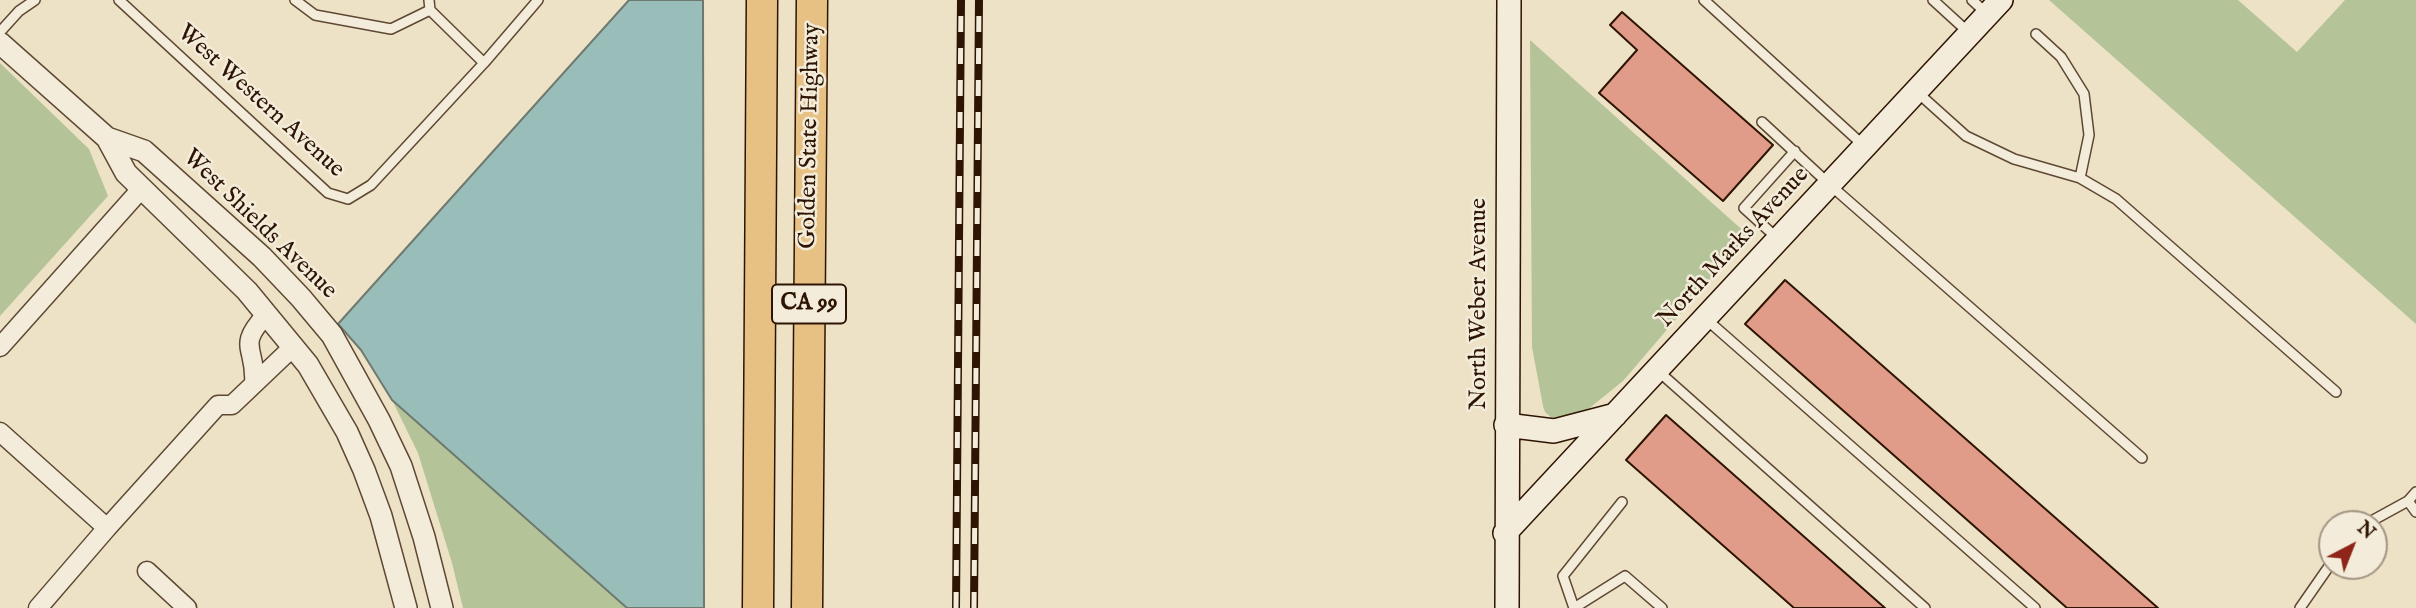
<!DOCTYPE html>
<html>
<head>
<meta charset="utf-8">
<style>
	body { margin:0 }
	#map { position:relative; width:2416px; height:608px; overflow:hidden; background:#ede2c6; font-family:"IM FELL English",serif }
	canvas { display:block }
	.north { position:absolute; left:2318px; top:510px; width:70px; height:70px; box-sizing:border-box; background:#f3ecda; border:2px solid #a49684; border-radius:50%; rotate:42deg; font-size:19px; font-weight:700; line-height:28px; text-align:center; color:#2e1402 }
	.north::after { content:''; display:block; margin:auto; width:24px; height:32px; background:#8f2418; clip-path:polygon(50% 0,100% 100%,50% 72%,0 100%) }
</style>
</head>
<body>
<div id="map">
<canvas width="2416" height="608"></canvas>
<div class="north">N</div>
</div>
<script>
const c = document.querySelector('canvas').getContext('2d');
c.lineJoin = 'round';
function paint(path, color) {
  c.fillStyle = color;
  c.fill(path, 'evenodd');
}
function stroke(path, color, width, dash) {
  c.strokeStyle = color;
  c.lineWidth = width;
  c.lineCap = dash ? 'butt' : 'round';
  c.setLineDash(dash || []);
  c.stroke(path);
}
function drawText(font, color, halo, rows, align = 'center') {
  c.font = font + ' "IM FELL English",serif';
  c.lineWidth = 5;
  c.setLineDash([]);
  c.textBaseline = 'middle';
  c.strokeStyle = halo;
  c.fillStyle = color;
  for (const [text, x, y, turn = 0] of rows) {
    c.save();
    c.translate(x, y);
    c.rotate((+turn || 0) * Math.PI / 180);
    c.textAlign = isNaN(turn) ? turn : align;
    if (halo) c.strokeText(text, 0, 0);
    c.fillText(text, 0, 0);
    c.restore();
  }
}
const green = new Path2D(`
	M2049,0H2238L2297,52L2345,0H2416V324Z
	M1530,40L1748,235L1623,381L1581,415L1554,420L1545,412L1543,406L1532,347Z
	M0,63L89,149L108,196L0,316Z
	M392,400L628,608H463L452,563L418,453Z`);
const water = new Path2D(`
	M629,0H703L704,608H627L392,400L361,350L338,324Z`);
const building = new Path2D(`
	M1622,12L1773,145L1723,201L1599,93L1637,50L1610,25Z
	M1785,280L2158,608H2067L1745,324Z
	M1666,415L1885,608H1794L1626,460Z`);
const service = new Path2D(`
	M119,0L328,193L348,199L371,185L484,63L538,0
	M295,0L315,15L391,29L430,10
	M429,0L430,10L484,63
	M1704,0L1863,145
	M1933,0L1968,32
	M1972,0L1986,13
	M0,32L19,11L35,0
	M2036,34L2061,57L2084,94L2089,135L2080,178
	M1917,92L1966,136L2014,159L2080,178L2116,199L2336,392
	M1762,122L1829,184L2142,458
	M1777,238L1744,208L1795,151
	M1706,319L2035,608
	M1657,370L1925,608
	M2408,501L2416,512
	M2366,524L2408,501L2416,492
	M1574,608L1563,576L1622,502
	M1574,608L1625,576L1662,608
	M2300,608L2332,562`);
const minor = new Path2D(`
	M0,347L142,188
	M254,384C257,347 235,347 267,314
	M0,432L107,528L218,405H232L294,346
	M147,571L187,608
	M38,608L107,528`);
const tertiary = new Path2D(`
	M0,43L107,138L126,173L247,291L308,365L347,432L364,470L381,516L406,608
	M107,138L144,151L262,257L301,298L332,335L379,420L401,466L424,537L442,608`);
const secondary = new Path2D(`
	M1506,425L1554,431L1615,415
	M1505,533L2001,0
	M1507,608L1509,0`);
const motorway = new Path2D(`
	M758,608L762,0
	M807,608L812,0`);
const rail = new Path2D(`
	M956,608L961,0
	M974,608L979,0`);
const shields = [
	[809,304,74]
];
const shieldNames = [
	["CA 99",809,304]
];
const streetNames = [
	["West Western Avenue",260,102,42],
	["Golden State Highway",811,136,-89],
	["West Shields Avenue",259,225,44],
	["North Marks Avenue",1734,248,-47],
	["North Weber Avenue",1480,304,-90]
];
paint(green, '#b4c498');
paint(water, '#99bdb8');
stroke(water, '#6e796f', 2);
paint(building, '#e19c89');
stroke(building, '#2e1402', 2);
stroke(service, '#5e4833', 12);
stroke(minor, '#5e4833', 21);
stroke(tertiary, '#5e4833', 24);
stroke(secondary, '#2e1402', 26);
stroke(motorway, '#2e1402', 33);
stroke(service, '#f3ecda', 9);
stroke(minor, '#f3ecda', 18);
stroke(tertiary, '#f3ecda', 21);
stroke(secondary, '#f3ecda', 23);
stroke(motorway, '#e6c183', 30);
stroke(rail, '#2e1402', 8);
stroke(rail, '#f3ecda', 5, [16]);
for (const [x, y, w] of shields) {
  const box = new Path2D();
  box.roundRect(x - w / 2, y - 19.5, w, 39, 5);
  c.fillStyle = '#f3ecda';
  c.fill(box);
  stroke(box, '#2e1402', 2);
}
drawText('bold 23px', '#2e1402', null, shieldNames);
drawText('24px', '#2e1402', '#f3ecda', streetNames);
</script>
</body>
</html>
